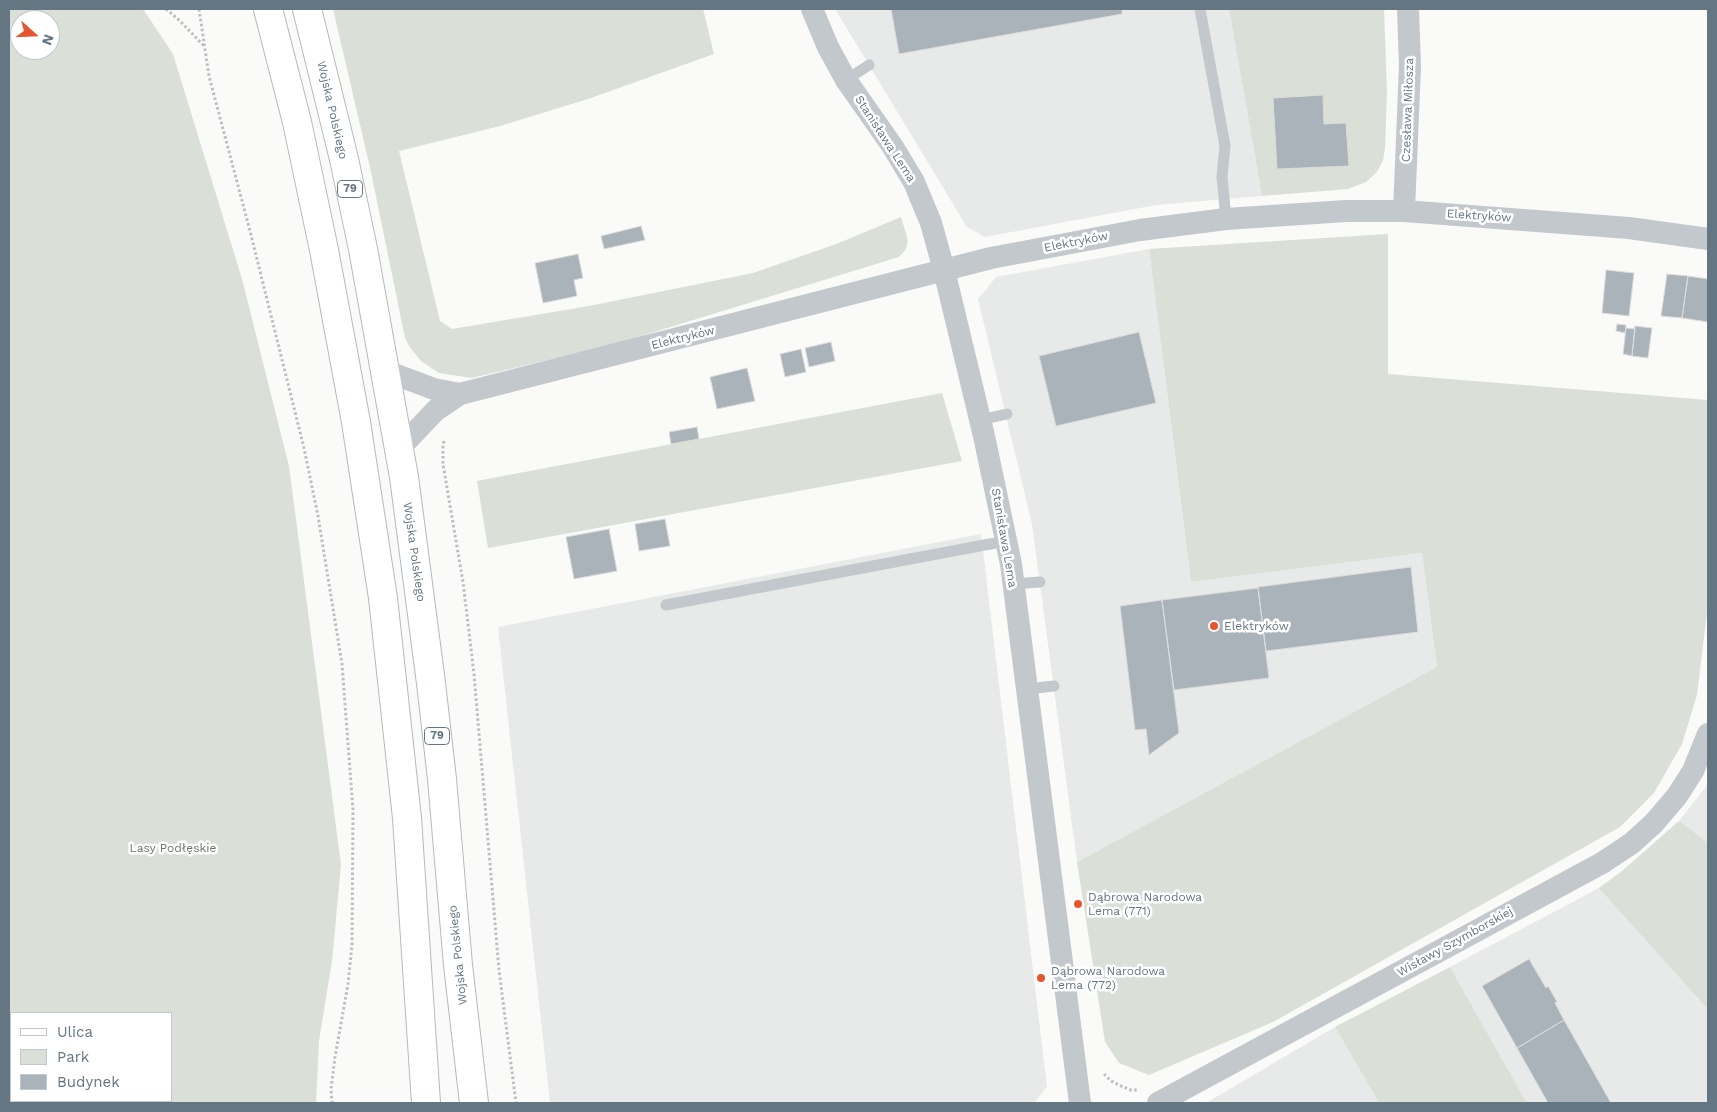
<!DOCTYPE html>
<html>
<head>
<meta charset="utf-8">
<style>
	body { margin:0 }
	#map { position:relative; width:1717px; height:1112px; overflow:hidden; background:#fafaf8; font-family:"Work Sans",sans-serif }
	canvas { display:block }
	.frame { position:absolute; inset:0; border:10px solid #657683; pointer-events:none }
	.legend { position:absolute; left:10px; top:1012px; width:162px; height:90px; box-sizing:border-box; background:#fff; border:1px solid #c1c8cd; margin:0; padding:6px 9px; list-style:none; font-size:15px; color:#657683 }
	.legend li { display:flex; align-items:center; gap:10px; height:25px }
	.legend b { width:25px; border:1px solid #c1c8cd }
	.north { position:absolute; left:10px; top:10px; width:50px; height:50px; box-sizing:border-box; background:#fff; border:1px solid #c1c8cd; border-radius:50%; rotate:110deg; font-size:14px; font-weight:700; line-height:20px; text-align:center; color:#657683 }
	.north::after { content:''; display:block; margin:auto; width:18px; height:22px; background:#e4572e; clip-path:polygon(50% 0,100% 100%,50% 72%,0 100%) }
</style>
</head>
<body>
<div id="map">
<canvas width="1717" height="1112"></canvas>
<div class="frame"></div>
<ul class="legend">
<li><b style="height:6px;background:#fff"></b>Ulica</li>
<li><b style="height:14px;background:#dadfd7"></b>Park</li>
<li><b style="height:14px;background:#aab3b9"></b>Budynek</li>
</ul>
<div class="north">N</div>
</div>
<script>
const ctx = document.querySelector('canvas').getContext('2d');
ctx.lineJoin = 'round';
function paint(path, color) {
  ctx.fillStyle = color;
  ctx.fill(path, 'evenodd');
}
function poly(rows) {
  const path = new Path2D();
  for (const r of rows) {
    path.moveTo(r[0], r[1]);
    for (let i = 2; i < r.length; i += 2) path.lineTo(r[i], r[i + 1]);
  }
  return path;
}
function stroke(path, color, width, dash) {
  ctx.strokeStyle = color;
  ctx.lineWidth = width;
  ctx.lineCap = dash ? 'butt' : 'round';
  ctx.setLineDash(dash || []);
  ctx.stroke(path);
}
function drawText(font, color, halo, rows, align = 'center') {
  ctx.font = font + ' "Work Sans",sans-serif';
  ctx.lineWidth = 5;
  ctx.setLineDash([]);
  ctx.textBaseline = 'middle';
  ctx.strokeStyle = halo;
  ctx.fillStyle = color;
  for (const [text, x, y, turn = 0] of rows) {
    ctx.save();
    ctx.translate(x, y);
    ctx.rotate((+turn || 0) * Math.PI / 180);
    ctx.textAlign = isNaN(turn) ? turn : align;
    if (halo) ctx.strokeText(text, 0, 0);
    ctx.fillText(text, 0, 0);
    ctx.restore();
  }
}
paint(poly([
	[835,9,1229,9,1262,196,1156,205,985,237,967,227],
	[1149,249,1191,582,1422,553,1437,667,1077,862,1032,524,978,299,996,277],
	[981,534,1047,1087,1034,1103,550,1103,498,627],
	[1708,781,1708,1103,1527,1103,1450,967,1599,888,1621,872,1679,821,1705,788],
	[1335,1027,1379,1103,1206,1103]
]), '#e8e9e9');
paint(poly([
	[9,9,143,9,173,54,242,279,289,466,341,865,332,961,319,1041,316,1103,9,1103],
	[20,20,50,20,50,50,20,50],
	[11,1013,171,1013,171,1101,11,1101],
	[333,9,703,9,714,54,588,99,500,126,399,151,440,321,452,329,589,306,753,273,839,243,901,217,908,240,906,249,899,257,615,344,472,378,439,373,421,361,409,346,405,338,371,172],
	[1229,9,1384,9,1387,92,1385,149,1383,160,1377,172,1366,182,1348,189,1262,196],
	[1388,234,1388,374,1708,400,1708,604,1697,695,1682,744,1654,793,1620,827,1273,1022,1149,1075,1119,1063,1105,1042,1077,862,1437,667,1422,553,1191,582,1149,249],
	[942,393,962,461,488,548,477,481],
	[1679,821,1708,843,1708,1009,1599,888,1621,872],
	[1450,967,1527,1103,1379,1103,1335,1027]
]), '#dadfd7');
const building = poly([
	[891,9,1122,9,1122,14,899,54,891,9],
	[1323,95,1324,124,1346,123,1349,166,1277,169,1273,98,1323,95],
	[641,226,645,240,604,249,601,236,641,226],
	[578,254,583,278,574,280,577,296,543,303,535,263,578,254],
	[1606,270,1634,273,1629,316,1602,313,1606,270],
	[1667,274,1688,276,1682,318,1661,316,1667,274],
	[1688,276,1708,279,1708,322,1682,318,1688,276],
	[1617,324,1626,325,1625,333,1616,331,1617,324],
	[1635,326,1652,328,1648,358,1632,356,1635,326],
	[1626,328,1635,329,1632,356,1623,354,1626,328],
	[1139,332,1156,403,1056,426,1039,356,1139,332],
	[831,342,835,361,809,367,805,348,831,342],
	[801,349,806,372,785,377,780,354,801,349],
	[747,368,755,401,717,409,710,377,747,368],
	[697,427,699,439,671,444,669,432,697,427],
	[665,519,670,546,639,551,635,524,665,519],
	[609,529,617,571,574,579,566,537,609,529],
	[1411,567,1418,632,1266,651,1258,587,1411,567],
	[1258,588,1269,678,1174,690,1162,600,1258,588],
	[1162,600,1179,733,1149,755,1146,729,1135,730,1120,606,1162,600],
	[1529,959,1546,988,1548,986,1557,1002,1555,1003,1564,1020,1517,1048,1482,986,1529,959],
	[1564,1020,1611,1103,1548,1103,1517,1048,1564,1020]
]);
paint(building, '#aab3b9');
stroke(building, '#dcdcda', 1);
const primary = poly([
	[268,9,297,122,324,250,356,422,383,598,407,818,426,1103],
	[307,9,344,159,363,249,404,477,431,683,442,779,458,965,474,1103]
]);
stroke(primary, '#b5babe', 30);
stroke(poly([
	[166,9,179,20,205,47],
	[199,9,209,76,250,231,304,448,318,516,342,664,353,810,352,945,348,984,335,1057,331,1089,332,1103],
	[444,441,443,446,443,464,463,582,474,674,499,970,516,1103],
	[1104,1074,1111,1081,1121,1086,1131,1090,1137,1090]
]), '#bbbfc2', 3, [2.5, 2.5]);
stroke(poly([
	[1200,9,1225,146,1222,177,1226,219],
	[846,80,869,65],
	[980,420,1007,414],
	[1013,584,1040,582],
	[666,605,1006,541],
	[1027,689,1054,686]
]), '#c3c8cc', 11);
stroke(poly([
	[812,9,828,47,846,80,893,147,914,182,931,223,944,270,984,436,1011,564,1080,1103],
	[1404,211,1410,66,1408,9],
	[386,371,434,389,460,394],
	[399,449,436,410,460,394,991,258,1140,230,1226,219,1346,211,1404,211,1629,228,1708,239],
	[1158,1103,1602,863,1632,843,1654,823,1677,796,1693,771,1708,734]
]), '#c3c8cc', 22);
stroke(primary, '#fff', 28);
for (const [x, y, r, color] of [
	[1214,626,5,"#e4572e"],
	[1078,904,5,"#e4572e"],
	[1041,978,5,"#e4572e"]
]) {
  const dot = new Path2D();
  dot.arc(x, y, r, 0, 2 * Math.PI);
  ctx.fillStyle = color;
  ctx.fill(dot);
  stroke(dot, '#fff', 2);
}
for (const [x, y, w] of [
	[350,189,25],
	[437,736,25]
]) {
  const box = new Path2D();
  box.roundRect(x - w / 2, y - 8.5, w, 17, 4);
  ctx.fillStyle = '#fff';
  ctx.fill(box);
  stroke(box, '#657683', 1);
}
drawText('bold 11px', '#657683', null, [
	["79",350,189],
	["79",437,736]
]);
drawText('12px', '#657683', '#fff', [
	["Wojska Polskiego",332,110,77],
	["Czesława Miłosza",1408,110,-88],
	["Stanisława Lema",885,139,57],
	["Elektryków",1479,216,4],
	["Elektryków",1076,242,-11],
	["Elektryków",683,338,-14],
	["Stanisława Lema",1004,538,80],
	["Wojska Polskiego",414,552,82],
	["Wisławy Szymborskiej",1455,942,-29],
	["Wojska Polskiego",458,955,-96]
]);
drawText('12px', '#657683', '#fff', [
	["Elektryków",1224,626],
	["Dąbrowa Narodowa",1088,897],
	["Lema (771)",1088,911],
	["Dąbrowa Narodowa",1051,971],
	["Lema (772)",1051,985]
], 'left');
drawText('12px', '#687a64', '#fff', [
	["Lasy Podłęskie",173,848]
]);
</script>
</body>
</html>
